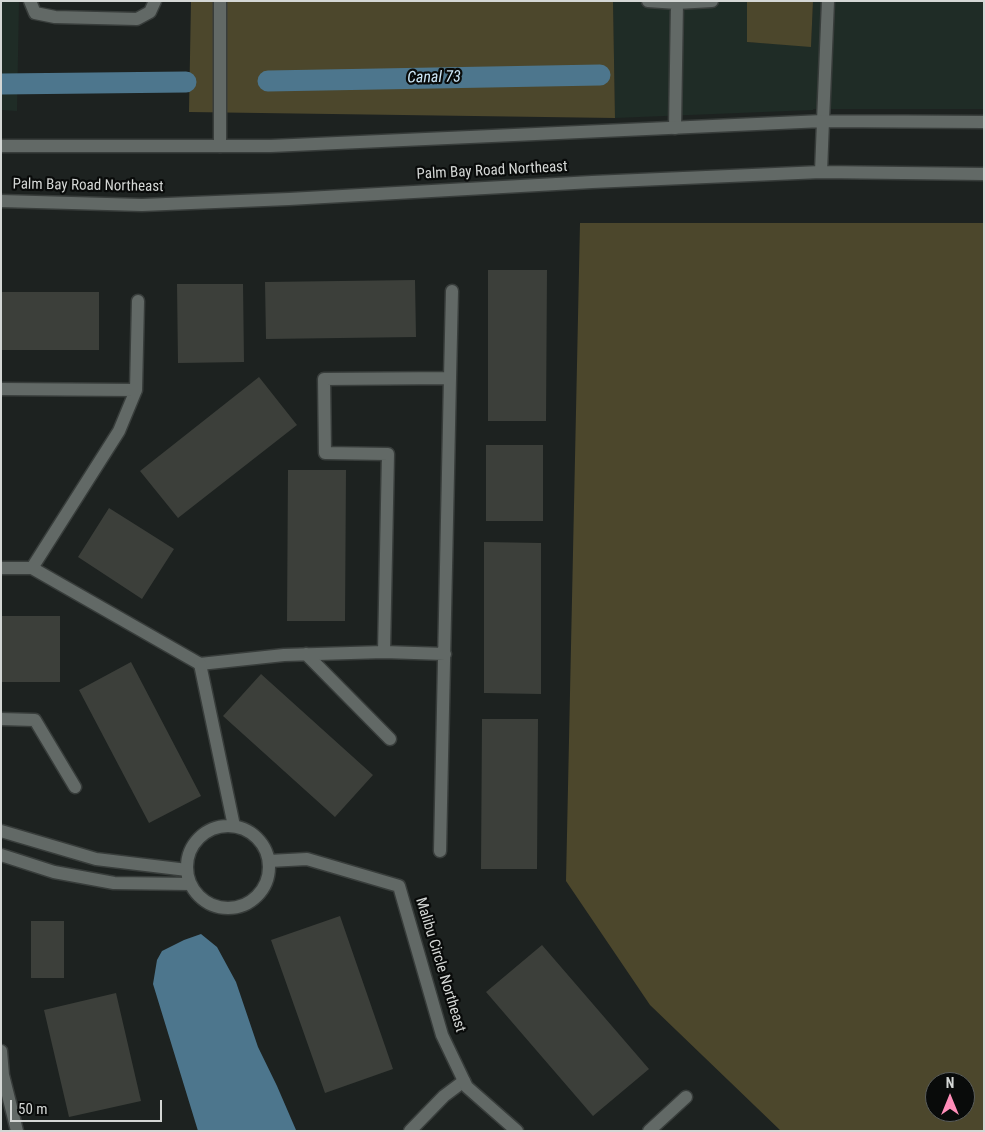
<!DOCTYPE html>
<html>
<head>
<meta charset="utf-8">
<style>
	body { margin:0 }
	#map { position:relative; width:985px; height:1132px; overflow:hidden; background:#1d2220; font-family:"Roboto Condensed",sans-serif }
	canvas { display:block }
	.frame { position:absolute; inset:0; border:2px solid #d4d7d5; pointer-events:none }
	.north { position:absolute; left:925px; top:1072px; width:50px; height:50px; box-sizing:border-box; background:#090b0a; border:1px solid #5a5d5b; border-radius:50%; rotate:0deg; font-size:14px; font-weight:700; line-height:20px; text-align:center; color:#d4d7d5 }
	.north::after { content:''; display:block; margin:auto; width:18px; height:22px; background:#ff8eb9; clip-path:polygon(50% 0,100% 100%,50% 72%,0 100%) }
	.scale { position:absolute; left:10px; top:1100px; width:152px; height:22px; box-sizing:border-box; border:2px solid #d4d7d5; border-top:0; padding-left:6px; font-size:15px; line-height:18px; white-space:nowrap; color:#d4d7d5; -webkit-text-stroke:4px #090b0a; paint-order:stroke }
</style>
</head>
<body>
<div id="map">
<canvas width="985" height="1132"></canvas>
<div class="frame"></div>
<div class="north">N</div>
<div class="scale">50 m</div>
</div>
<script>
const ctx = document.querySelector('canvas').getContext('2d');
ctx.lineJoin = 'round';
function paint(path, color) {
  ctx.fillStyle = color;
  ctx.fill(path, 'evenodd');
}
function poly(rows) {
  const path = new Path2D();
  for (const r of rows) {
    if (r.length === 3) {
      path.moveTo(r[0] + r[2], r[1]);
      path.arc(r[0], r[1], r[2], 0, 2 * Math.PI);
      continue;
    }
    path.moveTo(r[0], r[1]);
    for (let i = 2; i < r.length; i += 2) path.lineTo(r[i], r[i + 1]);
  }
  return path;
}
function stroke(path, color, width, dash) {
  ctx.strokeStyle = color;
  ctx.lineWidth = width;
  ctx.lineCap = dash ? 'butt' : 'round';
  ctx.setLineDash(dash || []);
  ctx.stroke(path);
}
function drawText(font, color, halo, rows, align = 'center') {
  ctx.font = font + ' "Roboto Condensed",sans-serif';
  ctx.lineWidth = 4.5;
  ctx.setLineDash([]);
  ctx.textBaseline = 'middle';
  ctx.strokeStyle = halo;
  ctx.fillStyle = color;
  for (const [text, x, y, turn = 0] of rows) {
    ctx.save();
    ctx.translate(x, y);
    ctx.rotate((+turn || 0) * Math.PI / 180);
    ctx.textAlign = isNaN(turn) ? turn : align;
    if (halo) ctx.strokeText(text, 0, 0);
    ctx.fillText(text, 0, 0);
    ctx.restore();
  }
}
paint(poly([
	[1,1,19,1,17,111,1,110],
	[613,1,747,1,747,42,811,46,813,1,984,1,984,109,813,109,813,110,615,118]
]), '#1f2c26');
paint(poly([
	[191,1,613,1,615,118,189,112],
	[747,1,813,1,811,47,747,42],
	[580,223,984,223,984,1131,781,1131,650,1005,566,881],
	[935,1082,965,1082,965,1112,935,1112]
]), '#4c472c');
paint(poly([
	[201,934,217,947,236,982,258,1047,277,1086,296,1130,298,1131,198,1131,153,984,157,960,162,951,184,940]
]), '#4d768d');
stroke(poly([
	[268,81,600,75],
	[1,84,186,82]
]), '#4d768d', 21);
paint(poly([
	[488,270,547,270,546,421,488,421],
	[415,280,416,337,266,339,265,282],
	[177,284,243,284,244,362,178,363],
	[1,292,99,292,99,350,1,350],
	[259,377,297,425,178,518,140,471],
	[486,445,543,445,543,521,486,521],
	[288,470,346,470,345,621,287,621],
	[109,508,174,549,142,599,78,557],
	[484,542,541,543,541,694,484,693],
	[1,616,60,616,60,682,1,682],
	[131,662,201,796,149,823,79,690],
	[261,674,373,775,335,817,223,716],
	[482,719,538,719,537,869,481,869],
	[340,916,393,1069,325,1093,271,940],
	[31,921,64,921,64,978,31,978],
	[542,945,649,1069,593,1116,486,992],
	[116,993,141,1101,69,1117,44,1010]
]), '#3c3f3a');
const service = poly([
	[30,1,35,13,55,17,137,19,150,12,155,1],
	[648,1,677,3],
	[823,121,828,1],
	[675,128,677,3,712,1],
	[220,146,220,1],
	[450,378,452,291],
	[1,389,136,390,119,431,32,568],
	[136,390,138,301],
	[1,568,32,568,200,664,284,655,384,652,388,454,325,453,324,379,450,378,440,851],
	[384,652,445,654],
	[306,654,390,739],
	[1,719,35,720,75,787],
	[410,1131,444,1096,464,1081],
	[649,1131,686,1097]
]);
const minor = poly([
	[200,664,234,826],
	[228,867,41],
	[1,831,96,859,187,870],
	[1,855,54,872,114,883,190,884],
	[269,861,307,859,399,886,442,1035,464,1081,467,1087,517,1131],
	[1,1051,3,1075,17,1131]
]);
const secondary = poly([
	[1,146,271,146,823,121,984,122],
	[821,172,823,121],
	[1,201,142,205,289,199,592,182,821,172,984,174]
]);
stroke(service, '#383d3b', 15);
stroke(minor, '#383d3b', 15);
stroke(secondary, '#383d3b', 15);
stroke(service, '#626966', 12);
stroke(minor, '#626966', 12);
stroke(secondary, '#626966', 12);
drawText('15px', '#d4d7d5', '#090b0a', [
	["Palm Bay Road Northeast",492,171,-3],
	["Palm Bay Road Northeast",88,186,1],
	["Malibu Circle Northeast",440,965,73]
]);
drawText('italic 16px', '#cbe6f6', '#090b0a', [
	["Canal 73",434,78,-1]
]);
</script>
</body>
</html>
